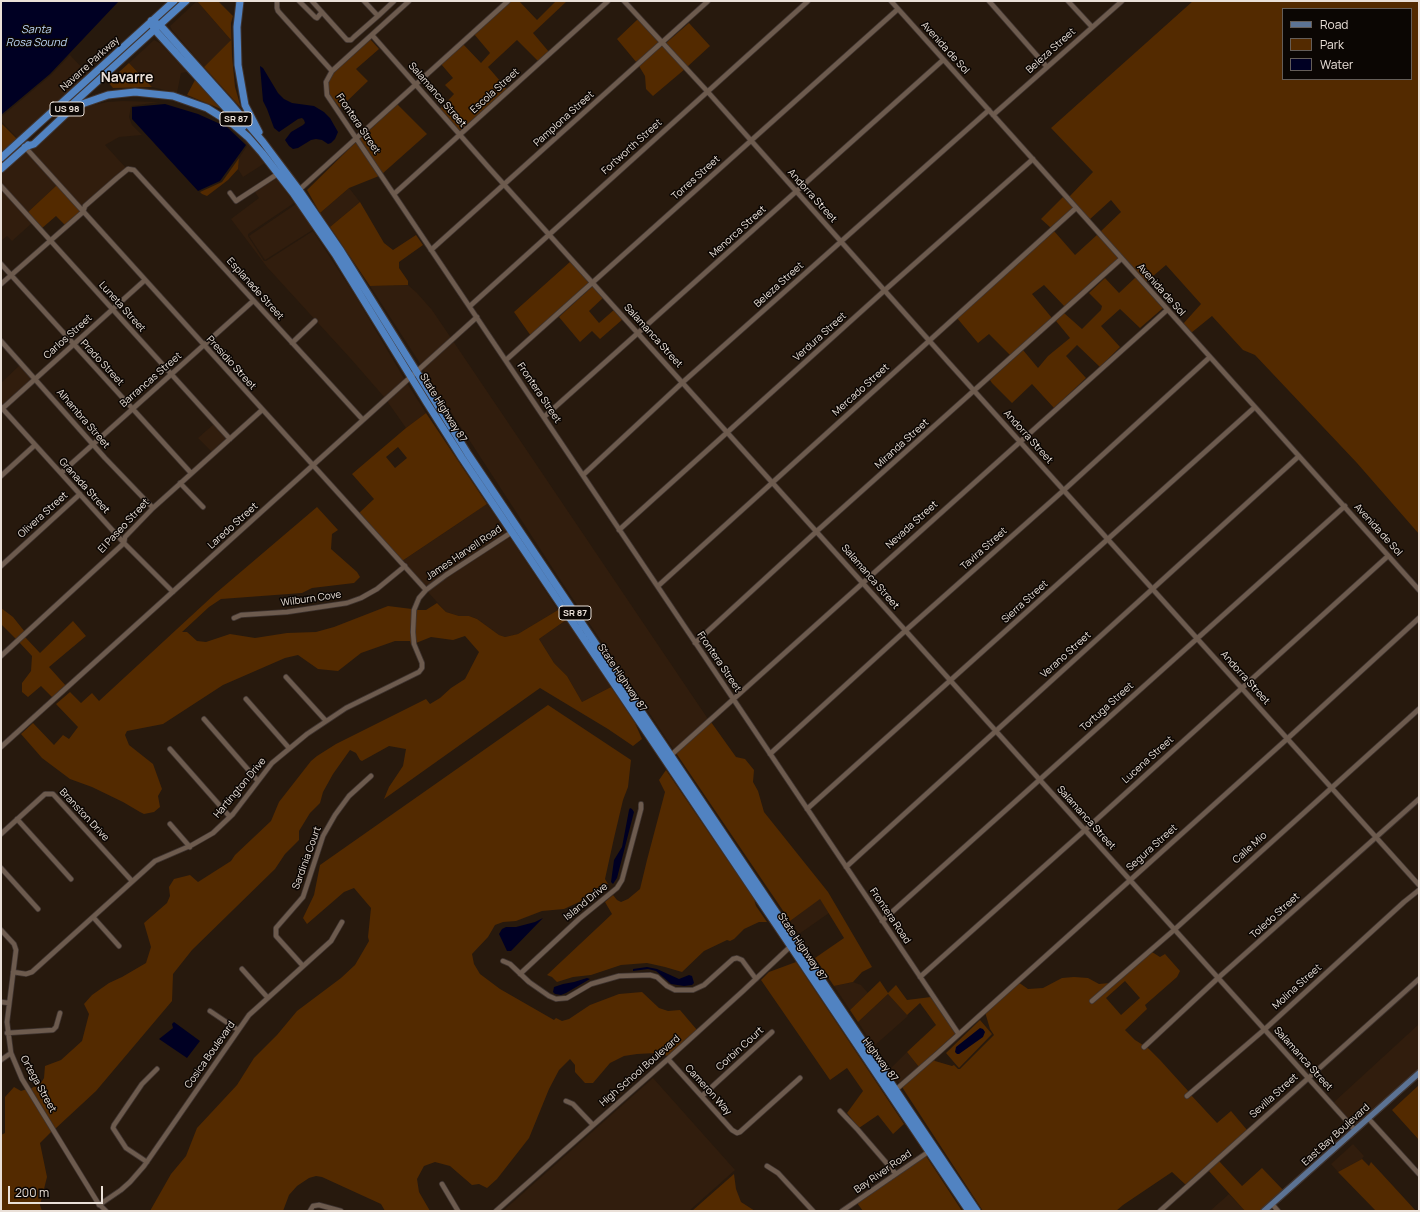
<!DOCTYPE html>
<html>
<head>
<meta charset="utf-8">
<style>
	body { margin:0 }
	#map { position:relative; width:1420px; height:1212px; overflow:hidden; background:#27190d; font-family:Manrope,sans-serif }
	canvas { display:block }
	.frame { position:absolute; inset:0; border:2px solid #eae0d8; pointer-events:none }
	.legend { position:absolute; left:1282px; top:8px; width:130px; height:72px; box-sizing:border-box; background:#0b0603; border:1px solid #645d58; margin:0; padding:5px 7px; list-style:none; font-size:12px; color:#eae0d8 }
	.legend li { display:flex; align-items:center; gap:8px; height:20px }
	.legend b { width:20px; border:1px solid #645d58 }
	.scale { position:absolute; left:8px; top:1186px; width:95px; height:18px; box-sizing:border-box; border:2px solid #eae0d8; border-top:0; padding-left:5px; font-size:12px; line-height:14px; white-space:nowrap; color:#eae0d8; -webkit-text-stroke:3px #0b0603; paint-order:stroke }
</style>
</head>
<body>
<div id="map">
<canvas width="1420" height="1212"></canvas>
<div class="frame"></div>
<ul class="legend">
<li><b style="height:5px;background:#5c7394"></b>Road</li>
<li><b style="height:11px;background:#532a00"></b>Park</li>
<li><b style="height:11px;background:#000023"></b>Water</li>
</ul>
<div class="scale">200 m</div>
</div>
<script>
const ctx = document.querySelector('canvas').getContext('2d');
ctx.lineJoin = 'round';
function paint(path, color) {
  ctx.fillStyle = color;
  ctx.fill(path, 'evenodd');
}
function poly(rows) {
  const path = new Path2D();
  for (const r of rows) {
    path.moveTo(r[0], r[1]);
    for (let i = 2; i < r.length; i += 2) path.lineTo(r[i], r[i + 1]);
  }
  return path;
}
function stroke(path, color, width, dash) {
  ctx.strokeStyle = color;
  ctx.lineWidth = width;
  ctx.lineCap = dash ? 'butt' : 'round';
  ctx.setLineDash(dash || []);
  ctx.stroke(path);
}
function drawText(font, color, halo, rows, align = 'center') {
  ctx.font = font + ' Manrope,sans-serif';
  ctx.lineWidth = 3;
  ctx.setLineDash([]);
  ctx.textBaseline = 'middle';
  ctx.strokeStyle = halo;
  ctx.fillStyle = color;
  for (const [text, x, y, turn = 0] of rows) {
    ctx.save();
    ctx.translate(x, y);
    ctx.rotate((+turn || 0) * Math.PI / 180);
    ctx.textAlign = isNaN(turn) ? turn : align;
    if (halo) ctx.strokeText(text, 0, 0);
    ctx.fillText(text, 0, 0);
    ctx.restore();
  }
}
paint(poly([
	[197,1,231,40,204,67,172,30,170,26],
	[154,40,160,43,187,72,181,73,177,93,152,87,129,63],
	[70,55,88,74,17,138,1,121,1,117,51,75],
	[123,101,159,102,132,106,131,107,129,117,132,125,142,135,119,137,105,145,126,168,82,208,29,149,70,115,89,106,107,102],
	[243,137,265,163,243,177,238,169,239,158,247,146,243,140],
	[26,151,57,185,27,213,1,184,1,174],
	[276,177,294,203,248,234,248,236,264,261,266,261,313,231,356,297,405,380,385,398,351,359,267,267,231,219,259,198,254,191],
	[349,188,360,202,330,227,320,213],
	[1,189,32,223,12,241,7,236,1,241],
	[296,204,314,229,265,260,249,236],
	[408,285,417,293,432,310,451,338,421,365,370,286],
	[453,341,708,719,674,750,559,578,423,369],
	[20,365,33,379,3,406,1,404,1,383],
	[407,383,426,413,406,428,387,401],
	[214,424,227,438,212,452,198,438],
	[487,504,507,533,426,587,402,561],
	[509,536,558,610,518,634,505,637,499,635,477,619,469,616,459,616,446,612,427,591],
	[566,620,611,687,582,702,567,676,554,663,539,639],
	[820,898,829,913,799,934,790,921],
	[853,982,861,985,868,993,850,1010,834,986],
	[888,994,908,1016,874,1046,858,1022],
	[1419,1024,1419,1070,1355,1128,1333,1103],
	[907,1052,919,1067,900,1084,890,1069],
	[653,1078,735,1170,689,1211,503,1211],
	[1353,1144,1364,1156,1362,1159,1338,1172,1331,1164],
	[1229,1194,1245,1211,1210,1211]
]), '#311d0d');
paint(poly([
	[197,1,218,1,233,16,231,23,232,56,235,87,241,108,204,67,231,40],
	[510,1,519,1,537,20,556,1,567,1,533,33,549,52,538,61,517,40,488,67,507,89,460,132,440,109,454,94,445,85,453,78,441,64,463,44,481,63,490,53,474,34],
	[1193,1,1419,1,1419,534,1357,463,1255,355,1243,350,1212,316,1191,333,1183,324,1201,304,1166,265,1145,283,1100,232,1121,212,1111,200,1089,220,1069,197,1093,172,1051,128],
	[1283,9,1411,9,1411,79,1283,79],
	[638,19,660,42,637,63,617,39],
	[689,23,710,46,687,67,666,43],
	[370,39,379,49,356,69,368,81,340,108,329,94,328,83,331,75],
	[663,45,685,69,653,96,646,89,645,76,639,66],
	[129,63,152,87,113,88,108,82],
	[195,80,220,108,221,109,187,95],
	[397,104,427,134,382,174,359,140],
	[1,123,17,139,1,153],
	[356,142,379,176,349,188,320,213,307,190],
	[239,158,238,169,228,180,207,196,202,194,200,192,222,182],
	[57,185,81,211,65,225,56,216,41,229,27,213],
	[1064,196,1074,207,1051,228,1041,219],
	[360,202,384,243,393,250,416,235,423,245,399,262,399,268,408,281,408,285,370,286,330,227],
	[1054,231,1075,255,1098,234,1119,258,1065,307,1044,285,1032,294,1052,318,1011,356,989,334,978,343,957,318],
	[571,261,591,283,531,336,514,312],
	[1136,277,1163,308,1140,328,1120,309,1101,326,1120,347,1100,367,1077,345,1066,356,1086,378,1054,408,1032,384,1012,403,992,383,990,380,1023,350,1038,368,1048,356,1070,338,1056,321,1064,313,1082,329,1101,310,1102,306,1089,293,1105,278,1119,293],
	[594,285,604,297,589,311,599,323,615,309,623,319,600,339,592,331,580,342,559,317],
	[426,413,487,504,402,561,359,513,374,499,352,474,406,428],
	[398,447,407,458,395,468,386,457],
	[317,507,338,530,332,534,331,549,357,572,360,577,354,583,312,588,302,593,221,599,209,607,182,632,187,632,197,641,206,642,230,634,255,638,287,633,316,632,334,627,388,606,412,609,411,632,413,644,411,645,410,641,395,641,361,653,338,671,318,669,298,655,285,658,223,685,163,724,127,731,125,735,129,745,153,764,162,789,158,796,160,807,154,812,144,814,140,812,123,802,92,787,70,779,42,758,21,734,33,723,54,745,63,735,69,739,78,727,56,704,70,692,81,703,92,693,99,701,216,593],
	[437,603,446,612,459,616,469,616,477,619,499,635,505,637,518,634,558,610,566,620,539,639,554,663,567,676,582,702,611,687,635,723,642,739,633,746,608,729,540,688,384,799,389,787,403,766,406,749,389,746,362,761,360,760,356,753,350,750,333,774,323,792,320,803,310,813,299,831,299,840,285,854,275,869,192,950,173,974,172,1001,96,1091,55,1129,30,1089,41,1083,44,1078,45,1066,61,1060,82,1041,89,1014,84,1004,92,995,109,983,122,977,146,963,151,947,144,923,167,903,170,896,169,887,174,879,190,875,198,882,231,861,235,855,271,821,279,802,311,761,317,756,336,744,426,699,430,704,440,698,451,688,465,679,479,652,465,636,453,640,431,637,416,643,416,610,426,610],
	[1,608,13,617,25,632,16,639,1,624],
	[73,621,86,636,49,667,66,686,53,698,41,686,28,697,22,692,22,683,31,671,32,656,19,642,25,637,40,653],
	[548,705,631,760,628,787,623,800,614,838,605,879,608,884,592,896,564,909,542,911,516,921,503,922,495,925,488,937,472,954,474,964,480,974,500,989,554,1020,556,1018,562,1021,569,1019,590,1005,619,994,642,992,659,1008,668,1011,680,1010,697,1030,668,1056,656,1053,637,1054,624,1056,610,1063,593,1083,585,1083,575,1072,575,1065,570,1059,559,1070,549,1089,529,1138,497,1179,487,1188,479,1184,472,1185,450,1166,435,1162,424,1166,417,1179,419,1192,430,1211,385,1211,381,1204,322,1177,316,1176,309,1178,297,1186,289,1195,283,1211,150,1211,171,1174,186,1156,197,1128,237,1085,254,1058,277,1035,297,1011,341,978,355,965,369,941,368,937,371,908,354,888,344,892,307,924,303,918,314,895,320,865],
	[711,722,736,757,745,759,754,770,753,782,758,791,764,812,828,892,872,967,862,972,853,982,834,986,815,958,844,938,820,899,790,921,676,753],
	[666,770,754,899,756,906,767,922,759,922,744,929,734,939,730,941,727,940,704,951,682,972,665,967,647,963,621,965,591,975,573,977,557,982,552,977,547,975,612,914,605,902,613,895,617,900,621,902,628,899,640,889,647,860,665,792,659,780],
	[1152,952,1160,957,1165,954,1180,971,1177,977,1145,1005,1147,1009,1125,1030,1135,1040,1143,1045,1141,1047,1144,1049,1146,1047,1149,1049,1160,1060,1189,1092,1185,1096,1187,1099,1191,1095,1217,1123,1231,1111,1247,1130,1186,1185,1172,1172,1123,1205,1116,1211,983,1211,902,1087,933,1059,935,1061,952,1066,954,1065,958,1069,960,1069,994,1035,990,1029,985,1012,1018,982,1028,989,1043,988,1062,978,1074,977,1088,978,1099,984,1110,983,1090,1001,1093,1003],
	[1125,981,1140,998,1121,1015,1106,998],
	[796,962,904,1124,893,1134,878,1115,859,1128,847,1113,863,1091,847,1068,830,1080,761,980,769,972],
	[880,981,888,993,896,985,907,1000,931,997,956,1033,919,1067,907,1052,936,1025,920,1003,907,1015,888,994,858,1022,850,1010],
	[980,1020,992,1034,959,1068,946,1053],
	[1419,1085,1419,1140,1392,1110],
	[14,1087,21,1091,27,1089,52,1131,40,1143,47,1177,40,1205,42,1211,1,1211,1,1135,5,1133,5,1097],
	[926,1156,962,1211,863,1211,857,1203],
	[1362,1159,1369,1166,1371,1162,1416,1211,1375,1210,1338,1172],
	[1219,1161,1242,1186,1262,1168,1284,1191,1261,1211,1245,1211,1208,1170],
	[734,1174,736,1189,741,1202,755,1211,692,1211]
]), '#532a00');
paint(poly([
	[1,1,119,1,50,74,1,115],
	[260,66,263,68,278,93,284,99,292,103,314,106,324,112,330,118,338,132,335,139,331,143,328,144,322,140,316,139,311,140,298,148,293,149,289,146,285,140,291,132,303,125,305,123,304,120,302,118,298,119,279,132,274,128,267,109,263,101],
	[165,104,198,114,227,127,246,145,220,181,198,191,132,119,132,107],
	[630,808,632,809,634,812,617,878,613,884,611,882,614,860,622,847,629,810],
	[543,918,511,951,507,951,499,934,502,929,506,927,516,927,535,922],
	[647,967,657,969,679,979,689,975,692,976,694,983,692,985,684,986,671,984,656,971,648,969,633,971,633,969],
	[587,978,590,979,566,993,561,995,555,994,553,992,554,987,563,984,574,982],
	[174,1022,200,1041,187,1058,159,1039,173,1028,172,1024],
	[980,1028,983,1029,985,1032,983,1037,959,1054,957,1054,955,1052,956,1047]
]), '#000023');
const minor = poly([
	[277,1,277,8,278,11,332,71],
	[299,1,315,17,317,18,322,12],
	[312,1,347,40,351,40,354,37,378,16],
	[364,1,378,16,394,1],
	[409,1,332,71,326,82,327,95,958,1033],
	[624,1,707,91,950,364,1419,885],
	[891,1,1419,590],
	[989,1,1047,67],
	[1068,1,1092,27],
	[372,35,490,169,1355,1130],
	[993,115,1122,1],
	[25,147,426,590],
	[1,186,230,439],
	[299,190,508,1],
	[230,193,236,201,279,173],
	[394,194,608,1],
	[431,250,708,1],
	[1,264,191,473],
	[1,284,83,212,85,206,117,178,128,169,134,170,363,420],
	[470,306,808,1],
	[1,341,105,458,153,508],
	[292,343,315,321],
	[506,360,898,9],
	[1,407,124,543,173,592],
	[3,408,145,280],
	[544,417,943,60],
	[61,473,253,301],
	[583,475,683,382,989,110],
	[1,476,35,445],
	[180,483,203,507],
	[619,530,885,290,1033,159],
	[1,566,80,494],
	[658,586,1076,208],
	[234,618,241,615,287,612,347,603,361,598,377,589,405,566],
	[695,643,817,531,1121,259],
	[1,656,124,543,125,537,153,508,262,410],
	[286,677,326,721],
	[246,699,289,748],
	[204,719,258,781],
	[1,747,477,317],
	[170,749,230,817],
	[770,754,905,631,1064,490,1210,357],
	[670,756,1167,310],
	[807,809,1255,407],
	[17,819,71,879],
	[170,824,190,847],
	[1,834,45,794,53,794,132,881],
	[846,867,1299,456],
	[1,868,38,909],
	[93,917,119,946],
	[882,921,1345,506],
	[1,930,14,944,16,950,7,1022,11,1053,22,1079,98,1203,106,1211],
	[503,961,510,964,529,982,549,996,556,999,567,998,591,984,619,976,650,975,657,977,667,986,675,990,693,990,704,985,733,959,737,958,742,960,756,979],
	[303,966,276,936,276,928,303,897,323,836,335,815,349,796,371,776],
	[242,969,268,998],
	[13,972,26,974,32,972,155,861,192,845,213,833,233,814,272,763,307,734,346,708,419,672,422,668,422,663,414,644,413,632,414,610,419,598,426,590,446,575,512,532],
	[520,974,579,919,617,888,622,880,641,809,641,804],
	[920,977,1085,830,1388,556],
	[1092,1001,1174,930,1419,709],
	[1,1002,9,1003],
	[210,1011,238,1030],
	[7,1033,53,1030,56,1027,60,1013],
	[1144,1047,1218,978,1419,799],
	[668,1059,732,1130,737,1133,740,1132,800,1078],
	[1,1060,11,1053],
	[894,1090,899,1087,938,1053,1287,739,1419,618],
	[702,1096,772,1032],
	[1187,1096,1265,1029,1404,902,1419,890],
	[566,1101,573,1104,593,1125],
	[840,1111,858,1130,896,1174],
	[1368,1118,1419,1174],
	[147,1162,126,1148,113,1128,114,1125,142,1084,157,1069],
	[767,1166,778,1173,813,1211],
	[442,1184,458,1211],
	[1272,1204,1278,1211],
	[99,1205,121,1190,130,1182,144,1166,249,1015,331,941,342,922],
	[310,1211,313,1206,319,1205,341,1211],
	[496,1211,668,1059,743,991,793,944],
	[842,1211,931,1150],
	[1160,1211,1419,979]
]);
const major = poly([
	[1264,1211,1419,1073]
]);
const highway = poly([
	[240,1,237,27,238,65,245,105,259,132],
	[151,21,160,25,230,103,263,142,299,190,341,251,468,454,977,1211],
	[153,26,154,29,243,127],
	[68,108,186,1],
	[25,147,34,144,67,113,82,104,108,95,135,92,173,96,207,108,234,125,248,137,262,153,293,193,335,254,427,403,462,458,969,1211],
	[1,158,174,1],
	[1,169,28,145]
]);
stroke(minor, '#3f3430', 6);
stroke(major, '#3f3430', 8);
stroke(highway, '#3f3430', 9);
stroke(minor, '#6d5b4e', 4.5);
stroke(major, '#5c7394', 5.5);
stroke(highway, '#5183c2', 7);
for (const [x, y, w] of [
	[67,109,34],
	[236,119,32],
	[575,613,32]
]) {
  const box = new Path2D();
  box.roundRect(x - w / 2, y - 7, w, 14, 3);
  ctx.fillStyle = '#0b0603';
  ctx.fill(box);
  stroke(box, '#eae0d8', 1);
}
drawText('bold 9px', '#eae0d8', null, [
	["US 98",67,109],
	["SR 87",236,119],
	["SR 87",575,613]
]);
drawText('10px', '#eae0d8', '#0b0603', [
	["Avenida de Sol",945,48,48],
	["Beleza Street",1051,51,-42],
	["Navarre Parkway",90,64,-42],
	["Escola Street",495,91,-42],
	["Salamanca Street",437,95,49],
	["Pamplona Street",564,119,-42],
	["Frontera Street",358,124,56],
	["Fortworth Street",632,147,-42],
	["Torres Street",696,178,-42],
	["Andorra Street",812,196,48],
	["Menorca Street",738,232,-42],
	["Beleza Street",779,285,-42],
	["Esplanade Street",255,289,48],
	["Avenida de Sol",1161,290,48],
	["Luneta Street",122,307,48],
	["Salamanca Street",653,336,48],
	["Carlos Street",68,337,-42],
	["Verdura Street",820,337,-42],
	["Prado Street",102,363,47],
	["Presidio Street",231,363,48],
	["Barrancas Street",151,380,-41],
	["Mercado Street",861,390,-42],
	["Frontera Street",539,393,56],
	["State Highway 87",443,408,58],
	["Alhambra Street",83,419,49],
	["Andorra Street",1028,437,48],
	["Miranda Street",902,444,-42],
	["Granada Street",84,486,48],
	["Olivera Street",43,515,-42],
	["Nevada Street",912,525,-42],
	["El Paseo Street",124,526,-47],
	["Laredo Street",233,526,-42],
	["Avenida de Sol",1378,530,48],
	["Tavira Street",984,549,-42],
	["James Harvell Road",464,553,-34],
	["Salamanca Street",870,577,49],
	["Wilburn Cove",311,599,-8],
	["Sierra Street",1025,602,-42],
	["Verano Street",1066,655,-42],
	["Frontera Street",719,662,56],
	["State Highway 87",622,678,56],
	["Andorra Street",1245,678,48],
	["Tortuga Street",1107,707,-42],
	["Lucena Street",1148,760,-42],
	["Hartington Drive",240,788,-50],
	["Branston Drive",84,815,47],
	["Salamanca Street",1086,818,48],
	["Segura Street",1152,848,-42],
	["Calle Mio",1250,848,-42],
	["Sardinia Court",307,858,-70],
	["Island Drive",586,902,-39],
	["Frontera Road",890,916,56],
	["Toledo Street",1275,916,-42],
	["State Highway 87",802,947,56],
	["Molina Street",1297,987,-42],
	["Corbin Court",740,1049,-42],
	["Cosica Boulevard",210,1055,-55],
	["Salamanca Street",1303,1059,48],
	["Highway 87",880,1060,53],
	["High School Boulevard",640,1071,-41],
	["Ortega Street",38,1084,61],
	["Cameron Way",708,1090,48],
	["Sevilla Street",1274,1096,-42],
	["East Bay Boulevard",1336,1135,-42],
	["Bay River Road",883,1172,-35]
]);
drawText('italic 11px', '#bbd5f7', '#0b0603', [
	["Santa",36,30],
	["Rosa Sound",36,43]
]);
drawText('bold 14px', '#eae0d8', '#0b0603', [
	["Navarre",127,78]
]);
</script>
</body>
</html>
